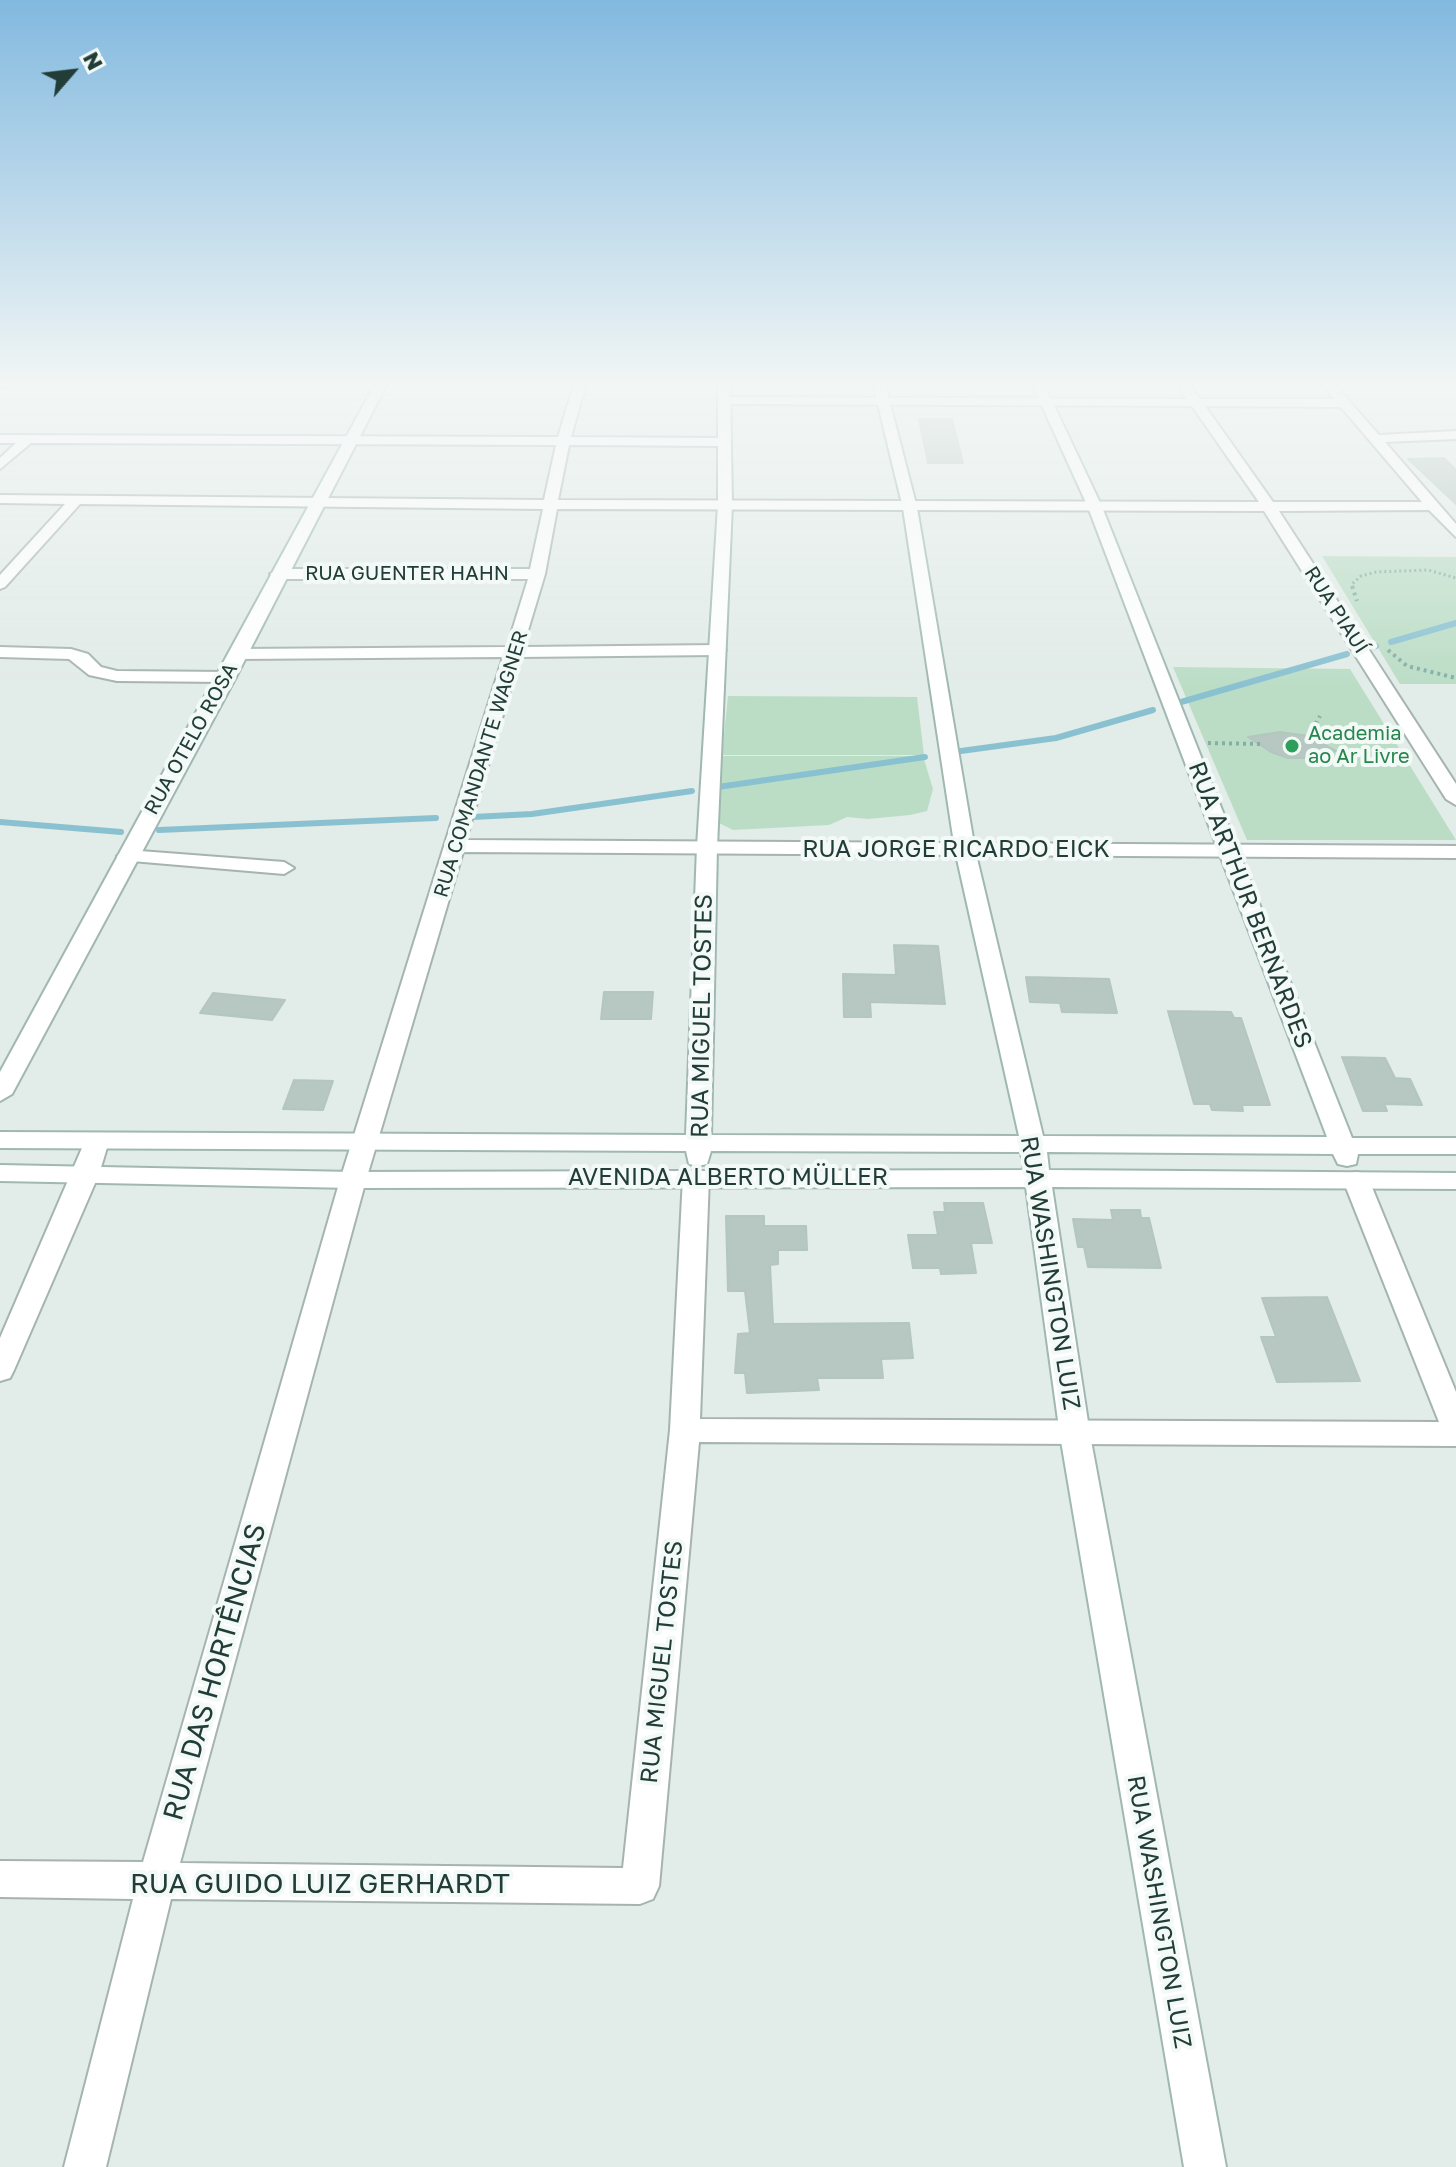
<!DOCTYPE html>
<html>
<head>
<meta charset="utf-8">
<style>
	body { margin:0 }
	#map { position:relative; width:1456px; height:2167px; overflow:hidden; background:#e2ece8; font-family:"Golos Text",sans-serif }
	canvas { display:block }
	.north { position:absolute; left:32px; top:32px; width:80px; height:80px; -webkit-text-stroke:6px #f2f9f6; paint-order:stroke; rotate:62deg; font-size:22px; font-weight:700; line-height:32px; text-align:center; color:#223d37 }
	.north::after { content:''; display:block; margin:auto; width:28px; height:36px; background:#223d37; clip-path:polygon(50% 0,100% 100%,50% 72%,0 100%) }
</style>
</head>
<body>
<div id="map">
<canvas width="1456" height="2167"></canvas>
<div class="north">N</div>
</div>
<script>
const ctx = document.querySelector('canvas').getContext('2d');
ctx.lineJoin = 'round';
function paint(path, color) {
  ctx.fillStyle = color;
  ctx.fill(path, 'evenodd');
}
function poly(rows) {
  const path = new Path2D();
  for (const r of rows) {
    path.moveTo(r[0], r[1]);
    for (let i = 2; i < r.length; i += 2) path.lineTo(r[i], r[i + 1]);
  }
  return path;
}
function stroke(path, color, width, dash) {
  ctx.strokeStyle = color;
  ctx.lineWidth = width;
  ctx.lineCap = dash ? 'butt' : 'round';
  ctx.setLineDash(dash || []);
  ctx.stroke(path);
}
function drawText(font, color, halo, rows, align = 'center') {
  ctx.font = font + ' "Golos Text",sans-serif';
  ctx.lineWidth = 8;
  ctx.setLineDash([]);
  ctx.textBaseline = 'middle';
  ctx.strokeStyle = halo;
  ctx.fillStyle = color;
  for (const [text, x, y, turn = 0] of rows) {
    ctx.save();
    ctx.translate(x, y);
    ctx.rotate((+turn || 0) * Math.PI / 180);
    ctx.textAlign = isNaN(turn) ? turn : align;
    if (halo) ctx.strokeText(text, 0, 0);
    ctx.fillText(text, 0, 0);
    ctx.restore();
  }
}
paint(poly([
	[1322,556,1456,557,1456,684,1400,684],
	[1173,667,1350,669,1456,840,1247,840],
	[728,696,917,697,924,755,722,755],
	[722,756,923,756,933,789,927,811,910,815,868,819,847,817,829,825,733,830,719,823]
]), '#bbddc6');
stroke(poly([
	[1391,642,1456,623],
	[1372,647,1376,646],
	[1181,702,1347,654],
	[961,751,1056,738,1153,710],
	[718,787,925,757],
	[473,817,532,814,692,791],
	[0,822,121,832],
	[159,830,436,818]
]), '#8ac1d1', 6);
const building = poly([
	[919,419,952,419,963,463,928,463,919,419],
	[1444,458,1456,470,1456,504,1408,459,1444,458],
	[1280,732,1309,736,1336,751,1307,758,1288,758,1271,752,1248,737,1280,732],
	[894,945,938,946,945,1004,870,1002,871,1017,844,1017,843,974,896,975,894,945],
	[1026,977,1109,979,1117,1013,1062,1012,1060,1003,1030,1002,1026,977],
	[604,992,653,992,651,1019,601,1019,604,992],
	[213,993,285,1000,272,1020,200,1013,213,993],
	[1168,1011,1231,1012,1234,1018,1241,1018,1270,1105,1242,1105,1243,1111,1212,1110,1210,1104,1194,1104,1168,1011],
	[1342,1057,1385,1058,1395,1078,1410,1079,1422,1105,1384,1104,1387,1111,1363,1111,1342,1057],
	[294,1080,333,1081,323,1110,283,1109,294,1080],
	[944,1203,983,1203,992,1243,971,1243,976,1273,941,1274,940,1268,913,1268,908,1235,938,1235,934,1212,945,1212,944,1203],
	[1111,1210,1140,1210,1141,1218,1149,1218,1161,1268,1088,1267,1084,1247,1078,1247,1073,1219,1113,1220,1111,1210],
	[726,1216,764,1216,764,1226,806,1226,807,1250,778,1250,778,1264,770,1265,773,1324,909,1323,913,1358,881,1359,883,1378,817,1378,819,1390,747,1393,745,1373,735,1373,738,1334,750,1333,745,1291,728,1291,726,1216],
	[1327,1297,1360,1381,1277,1382,1261,1337,1276,1337,1262,1298,1327,1297]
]);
paint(building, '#b7c7c1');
stroke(building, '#b4c6c0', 2);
const street = poly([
	[0,384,7,384,0,388,0,384],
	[574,384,586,384,571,437,723,438,730,442,723,446,569,445,558,500,1259,502,1192,406,720,404,718,401,724,397,1187,399,1177,384,1189,384,1200,399,1334,399,1322,384,1334,384,1379,435,1456,431,1456,439,1385,442,1456,524,1456,537,1429,510,1279,511,1456,784,1456,805,1446,799,1264,511,557,509,545,574,523,647,718,645,726,650,718,655,520,657,466,840,1456,846,1456,858,463,852,366,1180,180,1863,623,1868,670,1430,683,1177,687,1171,705,1171,709,1177,700,1419,1439,1422,1343,1180,1347,1174,1356,1172,1365,1174,1369,1180,1456,1392,1456,1446,699,1442,659,1886,653,1899,640,1904,171,1899,106,2167,64,2167,133,1899,0,1897,0,1861,143,1862,340,1180,503,657,238,659,230,654,238,649,507,647,528,579,278,579,270,574,278,569,530,569,543,509,80,504,5,587,0,589,0,575,65,504,0,503,0,495,544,500,556,445,31,443,0,469,0,458,16,443,0,443,0,435,558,437,574,384],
	[1205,406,1341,407,1422,502,1273,502,1205,406],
	[0,647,71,649,88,654,101,667,117,671,227,672,236,677,227,682,117,681,89,675,69,659,0,657,0,647],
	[127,850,284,862,294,868,284,874,120,860,117,856,127,850],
	[97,1133,109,1141,99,1174,14,1370,10,1378,0,1381,0,1338,85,1141,97,1133]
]);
const secondary = poly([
	[375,384,387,384,236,677,12,1094,0,1101,0,1072,375,384],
	[718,384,730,384,732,505,717,847,711,1135,1019,1136,955,850,903,508,873,384,885,384,917,508,975,850,1043,1136,1327,1137,1088,507,1032,384,1044,384,1102,507,1352,1138,1456,1138,1456,1154,1358,1154,1356,1164,1347,1166,1338,1164,1333,1154,1047,1152,1049,1170,1456,1173,1456,1189,1052,1187,1090,1435,1226,2167,1184,2167,1060,1435,1026,1187,353,1188,0,1181,0,1165,353,1172,1024,1170,1021,1152,711,1151,707,1164,698,1166,689,1164,686,1151,0,1148,0,1132,686,1135,697,847,718,505,718,384]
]);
stroke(street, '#a5b4af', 4);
stroke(secondary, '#a0b8b1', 4);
stroke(poly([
	[1353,588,1352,584,1361,576,1376,572,1428,570,1456,578]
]), '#83afa4', 3, [2, 3]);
stroke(poly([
	[1352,586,1357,601],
	[1388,650,1407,666,1456,678],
	[1309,736,1320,716],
	[1316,740,1393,737],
	[1208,743,1262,744]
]), '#83afa4', 4, [3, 4]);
paint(street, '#fff');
paint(secondary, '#fff');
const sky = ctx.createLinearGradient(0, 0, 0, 687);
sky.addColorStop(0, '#82b9df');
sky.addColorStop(0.56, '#f2f6f5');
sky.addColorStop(1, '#f2f6f500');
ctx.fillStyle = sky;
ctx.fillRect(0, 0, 1456, 687);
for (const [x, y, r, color] of [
	[1292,746,8,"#2e9e5b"]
]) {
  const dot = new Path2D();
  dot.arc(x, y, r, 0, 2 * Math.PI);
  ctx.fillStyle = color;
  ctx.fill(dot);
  stroke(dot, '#f2f9f6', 3);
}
drawText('20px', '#223d37', '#f2f9f6', [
	["RUA GUENTER HAHN",407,574],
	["RUA PIAUÍ",1336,610,57],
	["RUA OTELO ROSA",191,739,-61],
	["RUA COMANDANTE WAGNER",481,764,-73]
]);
drawText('20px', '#27864d', '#f2f9f6', [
	["Academia",1308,734],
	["ao Ar Livre",1308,757]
], 'left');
drawText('24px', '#223d37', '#f2f9f6', [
	["RUA JORGE RICARDO EICK",956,849],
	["RUA ARTHUR BERNARDES",1250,905,69],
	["RUA MIGUEL TOSTES",702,1016,-89],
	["AVENIDA ALBERTO MÜLLER",728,1177],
	["RUA WASHINGTON LUIZ",1050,1273,81],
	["RUA MIGUEL TOSTES",662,1662,-84],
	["RUA WASHINGTON LUIZ",1159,1912,80]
]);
drawText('28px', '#223d37', '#f2f9f6', [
	["RUA DAS HORTÊNCIAS",215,1672,-74],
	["RUA GUIDO LUIZ GERHARDT",320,1884]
]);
</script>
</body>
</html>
